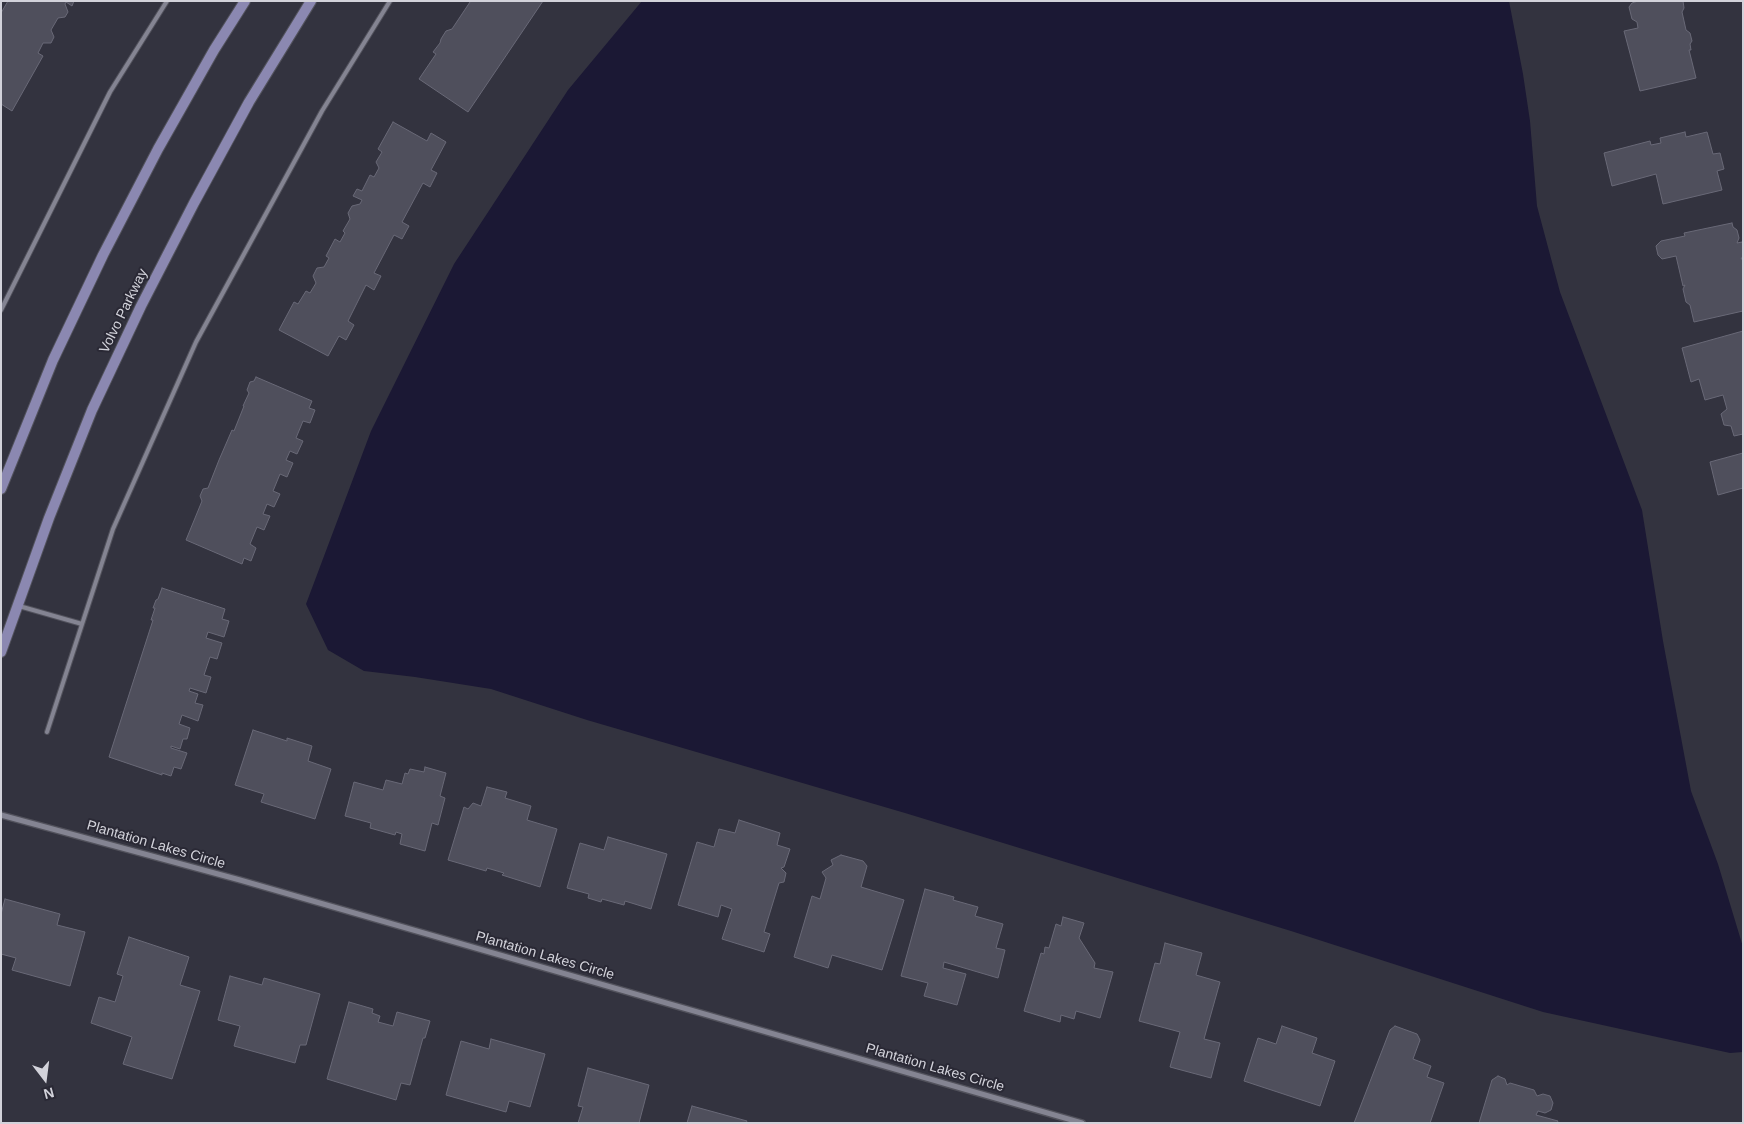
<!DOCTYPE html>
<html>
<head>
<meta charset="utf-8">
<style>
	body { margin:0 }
	#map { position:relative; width:1744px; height:1124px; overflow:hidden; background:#33333f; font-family:Helvetica,sans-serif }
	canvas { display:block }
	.frame { position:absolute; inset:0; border:2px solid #d2d2da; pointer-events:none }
	.north { position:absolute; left:20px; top:1054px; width:50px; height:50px; -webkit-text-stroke:4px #2a2935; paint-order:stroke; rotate:165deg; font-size:14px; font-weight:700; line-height:20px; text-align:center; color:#d2d2da }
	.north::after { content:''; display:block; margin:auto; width:18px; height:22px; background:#d2d2da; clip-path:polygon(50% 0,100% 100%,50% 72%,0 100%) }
</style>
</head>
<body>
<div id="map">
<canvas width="1744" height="1124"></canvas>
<div class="frame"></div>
<div class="north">N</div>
</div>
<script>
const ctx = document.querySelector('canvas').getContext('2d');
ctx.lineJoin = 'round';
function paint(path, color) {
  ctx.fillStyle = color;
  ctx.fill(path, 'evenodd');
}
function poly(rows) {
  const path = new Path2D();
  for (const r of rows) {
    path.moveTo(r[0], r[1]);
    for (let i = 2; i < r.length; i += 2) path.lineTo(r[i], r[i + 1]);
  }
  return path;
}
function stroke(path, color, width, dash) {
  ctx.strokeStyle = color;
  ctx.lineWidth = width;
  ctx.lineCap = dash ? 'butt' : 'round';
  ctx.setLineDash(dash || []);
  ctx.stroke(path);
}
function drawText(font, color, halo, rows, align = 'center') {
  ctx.font = font + ' Helvetica,sans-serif';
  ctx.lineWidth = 4;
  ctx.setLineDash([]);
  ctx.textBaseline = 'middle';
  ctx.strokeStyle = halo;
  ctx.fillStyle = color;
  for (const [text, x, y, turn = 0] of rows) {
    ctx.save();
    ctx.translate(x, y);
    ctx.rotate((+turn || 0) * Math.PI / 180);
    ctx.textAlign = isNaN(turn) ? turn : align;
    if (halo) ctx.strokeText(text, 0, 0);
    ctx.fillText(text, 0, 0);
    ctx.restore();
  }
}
paint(poly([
	[642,1,1509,1,1523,74,1530,121,1537,206,1560,292,1642,510,1663,641,1691,791,1718,864,1743,947,1743,1052,1730,1053,1543,1012,1291,931,905,813,587,720,491,689,415,677,364,671,328,650,306,604,371,431,454,264,568,90]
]), '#1b1834');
const building = poly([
	[8,1,74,1,72,6,66,2,65,4,68,12,65,17,58,18,51,30,54,37,51,43,43,43,38,53,43,56,12,111,1,104,1,13,8,1],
	[469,1,543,1,468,112,419,79,436,54,433,52,440,43,441,39,446,31,452,29,470,2,469,1],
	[1638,1,1683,1,1684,8,1682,12,1686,30,1690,33,1692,41,1690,44,1691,50,1689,50,1696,78,1640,91,1624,31,1638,28,1637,22,1632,19,1629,7,1632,3,1638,1],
	[393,122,427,141,431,133,446,142,431,170,437,173,430,187,423,183,402,222,409,226,402,239,394,235,374,273,381,276,374,290,366,285,348,321,354,325,346,340,339,336,328,356,279,330,294,302,298,304,306,291,310,293,316,283,313,276,317,268,324,267,329,258,326,256,335,239,340,242,345,233,343,231,350,219,348,213,352,206,360,204,362,200,353,196,357,189,362,191,370,175,374,177,379,168,376,162,382,152,378,149,393,122],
	[1685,132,1686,137,1707,132,1713,154,1720,153,1724,169,1717,171,1722,190,1663,204,1656,174,1612,186,1604,153,1650,141,1651,145,1661,143,1660,138,1685,132],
	[1732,223,1733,227,1737,230,1739,238,1737,243,1742,242,1743,244,1743,258,1741,258,1743,261,1743,311,1694,322,1690,305,1686,302,1683,289,1685,285,1683,286,1676,256,1662,259,1658,255,1656,246,1661,241,1685,236,1684,233,1732,223],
	[1743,331,1743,434,1734,436,1731,426,1724,425,1721,414,1727,409,1723,395,1705,400,1699,379,1691,382,1682,348,1743,331],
	[256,377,312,401,309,408,315,410,310,423,303,421,296,438,303,441,297,454,290,451,286,460,293,463,287,477,280,474,273,491,280,494,274,507,267,504,263,514,270,516,264,530,257,527,250,544,256,548,251,561,244,558,242,564,186,540,202,501,200,496,203,489,208,488,219,460,232,430,234,431,244,406,243,406,249,393,247,390,250,382,254,381,256,377],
	[1743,453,1743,488,1718,495,1710,462,1743,453],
	[162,588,225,609,222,619,229,621,224,637,208,632,206,638,222,643,217,659,210,657,204,675,211,677,206,693,190,688,189,691,198,694,195,703,203,705,198,721,182,715,179,724,190,728,187,739,183,739,180,749,171,746,171,748,187,753,181,769,174,767,171,776,162,773,162,775,109,757,153,620,151,620,155,608,153,608,156,600,158,599,162,588],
	[253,730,287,741,287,738,312,746,308,761,331,769,315,819,261,802,264,794,235,785,253,730],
	[425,767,446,773,440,796,445,798,438,825,432,823,425,851,400,844,402,834,396,832,395,835,370,828,371,823,345,816,354,782,383,790,386,780,402,784,405,773,408,774,410,769,424,772,425,767],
	[487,787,507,792,505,798,531,806,527,820,557,829,540,887,502,875,504,873,487,868,486,871,448,860,464,807,468,809,473,803,481,806,487,787],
	[739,820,780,833,777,845,790,849,784,867,781,868,786,873,784,882,779,883,764,932,770,934,764,952,722,939,732,909,721,905,718,917,678,905,697,842,714,847,719,829,735,833,739,820],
	[608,837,667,854,651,909,625,901,624,905,602,899,601,902,588,898,589,894,567,888,580,843,604,850,608,837],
	[841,855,863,861,867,866,861,887,904,900,882,970,832,955,828,968,794,957,812,896,820,899,826,878,822,872,833,865,831,860,841,855],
	[925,889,954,897,953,900,978,907,975,916,1003,924,996,948,1005,950,998,978,944,962,943,968,966,974,957,1005,924,996,928,983,901,976,925,889],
	[5,899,60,914,57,925,85,932,70,986,12,970,16,958,1,954,1,914,5,899],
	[1063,917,1084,923,1079,938,1095,963,1094,968,1113,972,1100,1018,1076,1011,1074,1019,1061,1015,1060,1022,1024,1011,1041,953,1044,954,1045,947,1049,948,1056,924,1061,926,1063,917],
	[129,937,189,957,180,985,200,991,172,1079,123,1064,132,1037,91,1023,99,997,115,1002,123,976,117,974,129,937],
	[1165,943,1202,953,1196,975,1220,982,1204,1039,1220,1043,1211,1078,1170,1067,1180,1032,1139,1021,1155,963,1160,964,1165,943],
	[230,976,262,985,264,978,320,994,306,1045,300,1045,295,1063,234,1046,240,1026,218,1020,230,976],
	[349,1002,373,1009,372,1013,380,1016,378,1022,393,1026,397,1012,430,1021,425,1038,423,1038,410,1085,401,1083,396,1100,327,1079,349,1002],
	[1282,1026,1317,1038,1312,1053,1335,1061,1320,1106,1244,1081,1258,1038,1276,1044,1282,1026],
	[1395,1026,1417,1034,1420,1040,1413,1059,1431,1066,1427,1077,1444,1083,1430,1123,1354,1123,1390,1030,1395,1026],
	[491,1039,545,1054,530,1107,509,1101,506,1112,446,1095,461,1041,489,1049,491,1039],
	[588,1068,649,1085,639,1123,578,1123,583,1107,578,1106,588,1068],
	[1498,1076,1505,1079,1507,1085,1510,1083,1534,1090,1537,1096,1543,1094,1550,1096,1553,1103,1551,1110,1545,1113,1538,1111,1536,1115,1558,1121,1557,1123,1479,1123,1492,1080,1498,1076],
	[692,1106,747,1121,746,1123,687,1123,692,1106]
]);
paint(building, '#4f4f5c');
stroke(building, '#696977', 1);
const lane = poly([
	[1,310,110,92,167,1],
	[19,606,82,624],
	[47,732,113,529,196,342,322,111,390,1]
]);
const street = poly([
	[1,815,240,880,1082,1123]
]);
const secondary = poly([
	[1,489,53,360,103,255,158,149,214,50,245,1],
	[1,652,49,518,92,410,141,306,194,203,249,102,311,1]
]);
stroke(lane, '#52525c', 6);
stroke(street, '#52525c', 8);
stroke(secondary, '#52525c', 12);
stroke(lane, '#848492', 4);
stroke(street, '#848492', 5);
stroke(secondary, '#8b88b1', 10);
drawText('14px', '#d2d2da', '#2a2935', [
	["Volvo Parkway",124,311,-64],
	["Plantation Lakes Circle",156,845,16],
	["Plantation Lakes Circle",545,956,16],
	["Plantation Lakes Circle",935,1068,16]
]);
</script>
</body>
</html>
